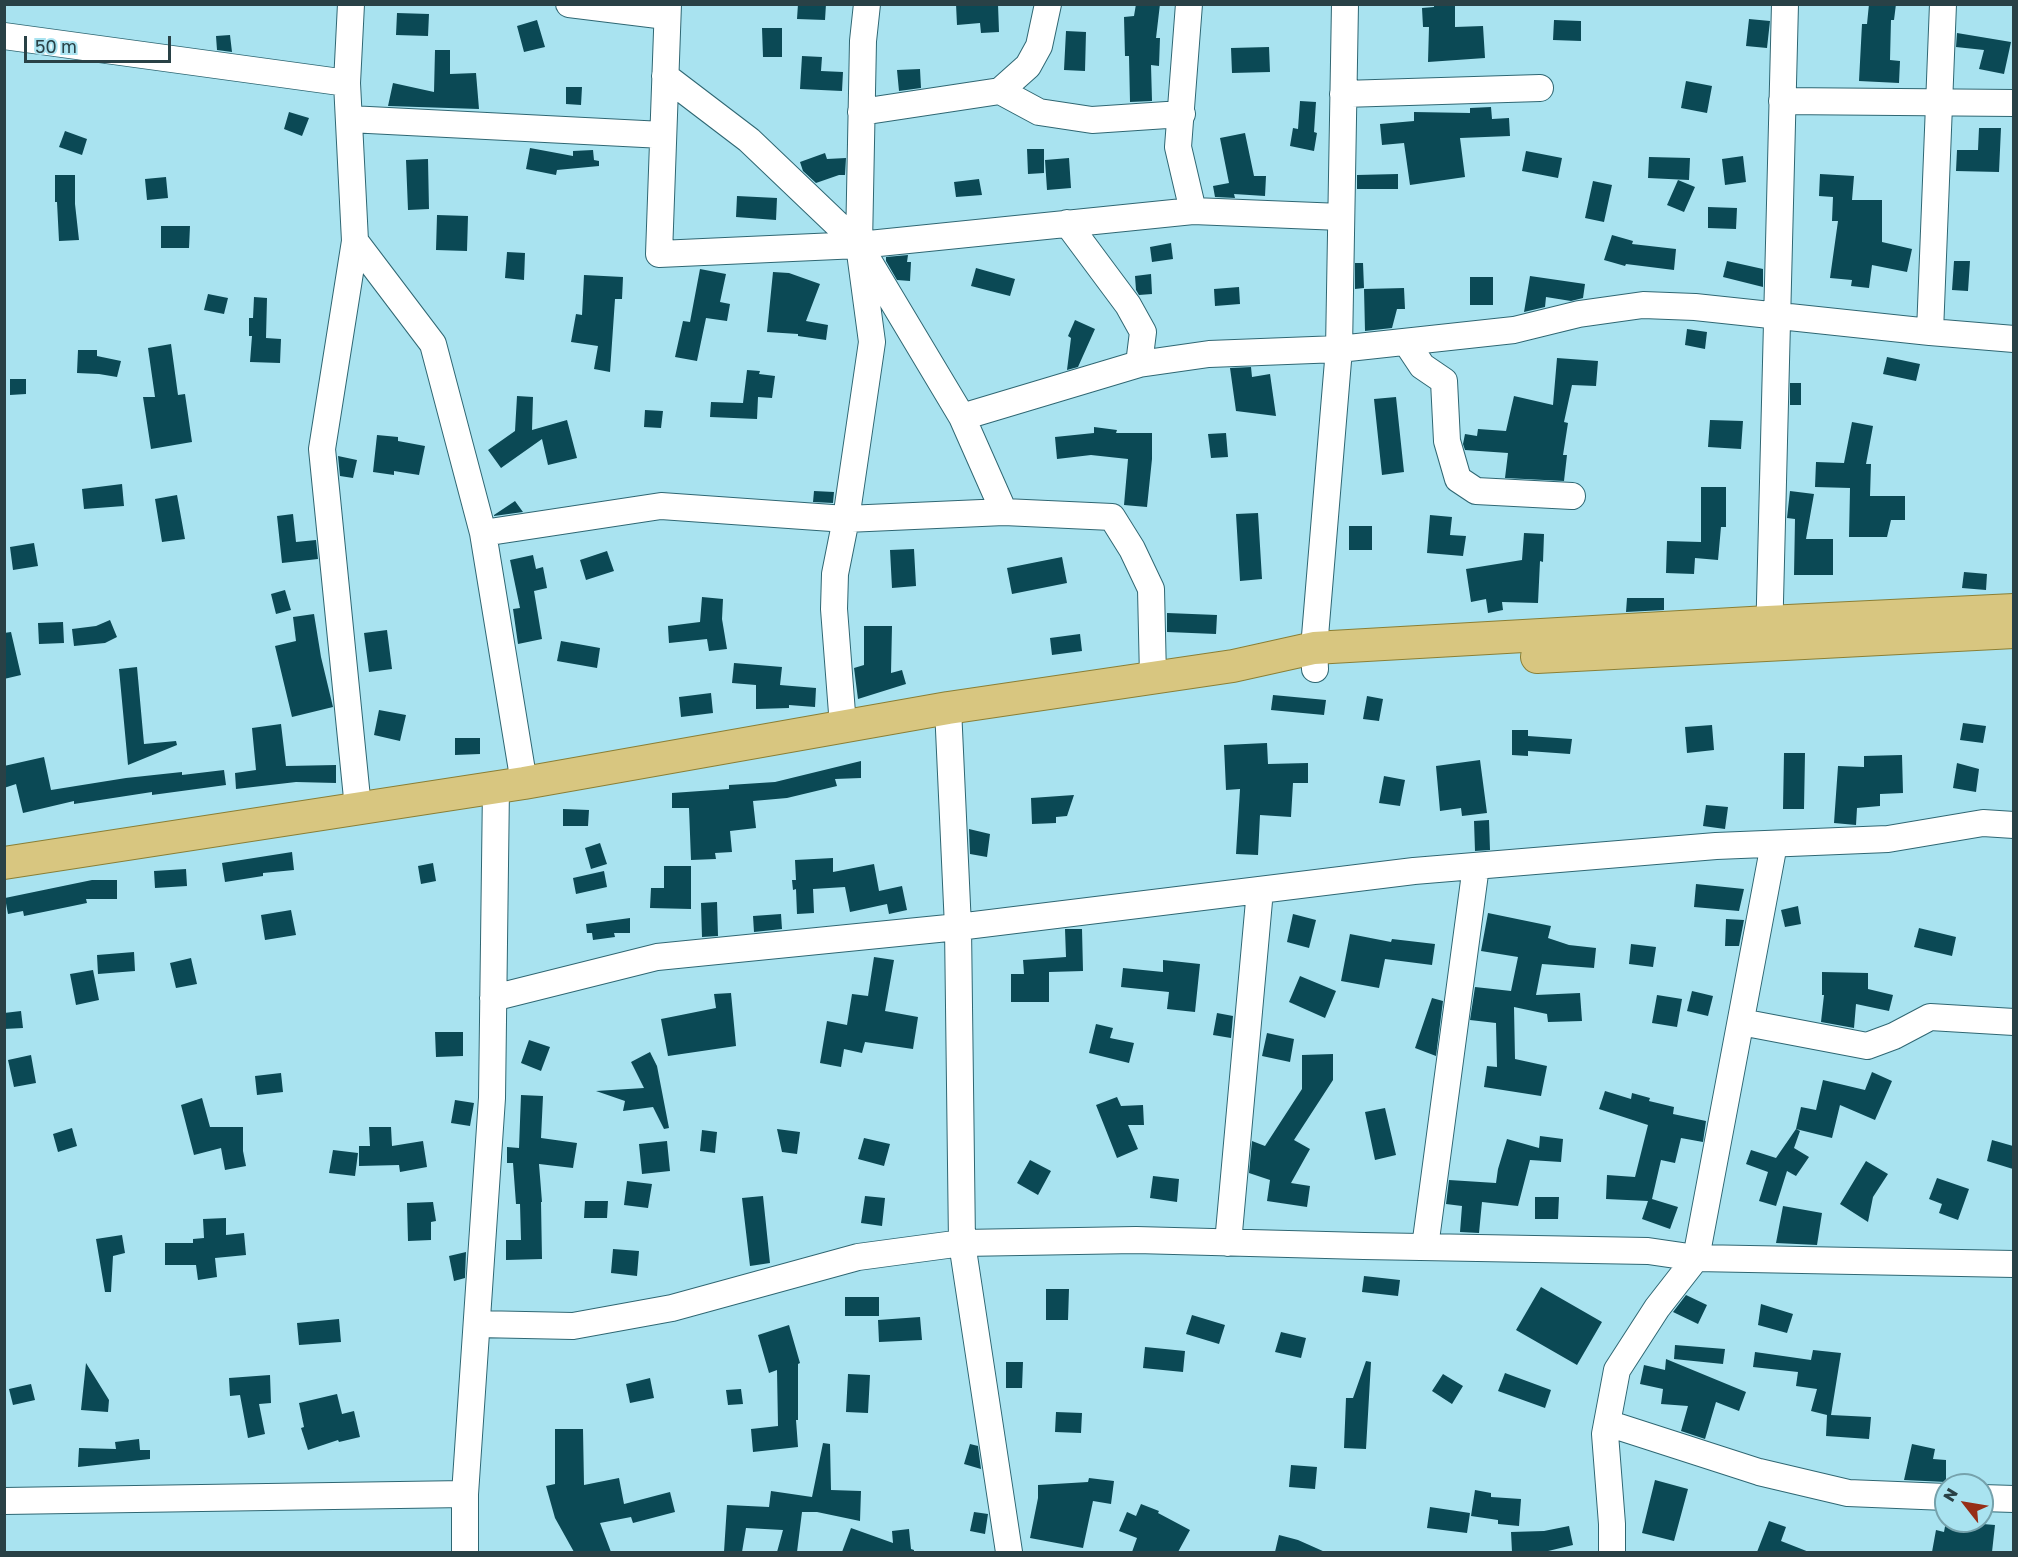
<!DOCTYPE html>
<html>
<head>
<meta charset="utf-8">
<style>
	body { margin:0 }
	#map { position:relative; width:2018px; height:1557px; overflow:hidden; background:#a9e3f0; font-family:"Golos Text",sans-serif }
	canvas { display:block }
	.frame { position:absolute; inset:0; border:6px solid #294146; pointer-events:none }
	.north { position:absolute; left:1934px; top:1473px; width:60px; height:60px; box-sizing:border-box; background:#a9e3f0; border:2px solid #76a2ac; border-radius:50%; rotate:301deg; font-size:16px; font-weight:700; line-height:24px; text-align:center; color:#294146 }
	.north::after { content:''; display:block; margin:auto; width:21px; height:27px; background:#972e17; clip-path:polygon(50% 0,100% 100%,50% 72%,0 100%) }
	.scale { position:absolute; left:24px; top:36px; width:147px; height:27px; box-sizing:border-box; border:3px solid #294146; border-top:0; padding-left:8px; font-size:18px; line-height:21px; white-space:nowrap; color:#294146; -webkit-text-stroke:4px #a9e3f0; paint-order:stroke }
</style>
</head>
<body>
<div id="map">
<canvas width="2018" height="1557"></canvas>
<div class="frame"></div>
<div class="north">N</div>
<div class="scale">50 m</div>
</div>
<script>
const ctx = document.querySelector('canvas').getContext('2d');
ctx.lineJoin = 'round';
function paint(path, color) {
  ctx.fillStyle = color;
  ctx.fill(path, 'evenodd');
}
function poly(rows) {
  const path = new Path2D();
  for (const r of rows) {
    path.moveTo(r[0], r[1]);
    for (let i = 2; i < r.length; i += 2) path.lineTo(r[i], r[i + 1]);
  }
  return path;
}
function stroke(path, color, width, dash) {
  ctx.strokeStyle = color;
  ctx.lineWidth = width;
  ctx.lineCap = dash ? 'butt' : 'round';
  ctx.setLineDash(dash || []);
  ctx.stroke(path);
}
paint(poly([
	[798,4,826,4,825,20,797,19],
	[956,4,998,4,999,32,981,33,980,23,957,25],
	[1136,4,1160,4,1156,38,1160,38,1159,66,1151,65,1152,101,1130,102,1129,56,1125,56,1124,17,1134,16],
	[1434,4,1455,4,1455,27,1483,26,1485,58,1428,62,1429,27,1423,27,1422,8,1434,7],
	[1869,4,1896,4,1894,20,1891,20,1890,60,1900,61,1899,83,1859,81,1862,24,1867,24],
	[397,13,429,14,428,36,396,35],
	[1749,19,1770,21,1767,48,1746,46],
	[537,20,545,47,524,52,517,26],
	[1554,20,1581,21,1581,41,1553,40],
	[762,28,782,28,782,57,763,57],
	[1066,31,1086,32,1085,71,1064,70],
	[1957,33,2011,42,2004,74,1979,69,1984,50,1956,47],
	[230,35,232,52,217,50,216,36],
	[1269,47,1270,72,1232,73,1231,48],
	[435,50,450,50,450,74,476,73,479,109,388,106,393,83,434,92],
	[802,56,822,57,821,71,843,72,842,91,800,89],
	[920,69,921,88,899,91,897,70],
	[1686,81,1712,86,1707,113,1681,108],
	[566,87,582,87,581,105,566,104],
	[1300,101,1316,102,1314,132,1317,133,1314,151,1290,146,1293,128,1298,129],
	[1491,107,1492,119,1509,118,1510,136,1460,138,1465,177,1410,185,1404,143,1382,145,1380,124,1414,121,1414,112,1470,113,1470,108],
	[289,112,309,118,302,136,284,129],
	[1979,128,2001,128,1999,172,1956,171,1957,150,1978,150],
	[65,131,87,139,82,155,59,147],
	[1245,133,1254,176,1266,176,1265,196,1234,194,1235,198,1215,197,1213,186,1229,183,1220,138],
	[530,148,573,156,573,151,593,150,594,160,599,161,599,166,557,170,556,175,526,169],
	[1027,149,1044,149,1044,173,1028,174],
	[1526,151,1562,158,1558,178,1522,171],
	[825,153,827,159,846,158,845,175,839,175,816,183,803,171,800,162],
	[1743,156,1746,182,1725,185,1722,159],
	[1649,157,1690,158,1689,180,1648,178],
	[1069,158,1071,188,1047,190,1045,160],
	[428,159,429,209,408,210,406,160],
	[1398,174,1398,189,1357,189,1357,175],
	[1820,174,1854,176,1852,200,1882,200,1882,242,1912,249,1907,272,1872,265,1869,288,1851,286,1852,280,1830,278,1838,221,1832,221,1833,197,1819,196],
	[55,175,75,175,75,204,79,240,59,241,57,202,55,202],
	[166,177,168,198,147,200,145,179],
	[979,179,982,195,956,197,954,182],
	[1678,180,1695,187,1684,212,1667,205],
	[1593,181,1612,185,1604,222,1585,218],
	[737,196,777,198,776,220,736,217],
	[1708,207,1737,208,1736,229,1708,228],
	[437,215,468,216,467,251,436,250],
	[161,226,190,226,189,248,161,248],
	[1612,235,1633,241,1632,244,1676,249,1674,270,1626,264,1625,266,1604,260],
	[1171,243,1173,259,1152,262,1150,247],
	[507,252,525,253,524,280,505,278],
	[908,255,907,262,911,262,910,281,897,280,886,261,886,257],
	[1727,261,1763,269,1763,287,1723,277],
	[1954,261,1970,261,1968,291,1952,290],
	[1355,263,1363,263,1364,288,1355,289],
	[976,268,1015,279,1010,296,971,286],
	[700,269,726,274,720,302,730,304,727,321,706,318,697,361,675,357,683,321,690,322],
	[773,272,789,273,820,284,806,321,828,325,826,340,798,336,798,334,767,332],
	[1151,274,1152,294,1139,295,1136,290,1135,276],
	[584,275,623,277,622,299,615,299,610,372,594,369,598,346,571,342,576,314,582,315],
	[1530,276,1585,284,1583,298,1571,301,1546,297,1545,307,1524,312],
	[1470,277,1493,277,1493,305,1470,305],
	[1239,287,1240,304,1215,306,1214,289],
	[1404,288,1405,309,1397,309,1392,328,1365,331,1364,289],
	[208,294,228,298,224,314,204,310],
	[254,297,267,298,266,338,281,339,280,363,250,362,252,336,249,336,249,318,253,318],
	[1075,320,1095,329,1078,367,1067,370,1071,338,1068,336],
	[1687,329,1707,332,1705,349,1685,345],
	[171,344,178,395,185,394,192,442,151,449,143,397,155,397,148,348],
	[78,350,97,350,97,356,121,361,117,377,99,374,77,373],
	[1887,357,1920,364,1916,381,1883,374],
	[1557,358,1598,361,1596,386,1572,385,1564,422,1568,423,1563,455,1567,455,1564,481,1505,478,1508,453,1465,450,1463,444,1465,434,1477,436,1478,429,1506,431,1514,396,1553,405],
	[1251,367,1252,377,1270,374,1276,416,1236,411,1230,368],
	[747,370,760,371,759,374,775,376,772,398,758,397,757,419,710,417,711,402,743,403],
	[10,379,26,379,26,394,10,395],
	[1790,383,1801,383,1801,405,1790,405],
	[517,396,533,397,532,430,567,420,577,458,548,465,542,439,501,468,488,450,515,431],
	[1396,397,1404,472,1382,475,1374,399],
	[645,410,663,411,661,428,644,427],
	[1710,420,1743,421,1741,449,1708,447],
	[1852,422,1873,426,1866,464,1871,464,1870,496,1905,496,1905,520,1891,520,1887,537,1849,537,1850,488,1815,487,1816,462,1844,463],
	[1094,427,1117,430,1116,433,1152,433,1152,459,1147,507,1124,505,1128,459,1091,455,1057,459,1055,437,1094,433],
	[1226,433,1228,457,1211,458,1208,434],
	[377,435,398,437,398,441,425,446,419,475,394,471,394,475,373,472],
	[338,456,357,460,353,478,340,476],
	[122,484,124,506,84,509,82,489],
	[1701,487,1726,487,1726,527,1721,527,1718,560,1695,558,1694,574,1666,573,1667,541,1701,542],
	[814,491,834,492,833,503,813,502],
	[1790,491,1814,494,1806,539,1833,539,1833,575,1794,575,1795,519,1787,518],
	[177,495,185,539,162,542,155,499],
	[515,501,523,512,494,516,494,515],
	[1258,513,1262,579,1240,581,1236,514],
	[293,514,296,542,316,540,318,559,282,563,277,516],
	[1430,515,1452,517,1450,535,1466,536,1463,556,1427,553],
	[1349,526,1372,526,1372,550,1349,550],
	[1524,533,1544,534,1543,562,1540,561,1538,603,1502,602,1503,610,1488,613,1486,599,1471,602,1466,569,1522,560],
	[34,543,38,566,13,570,10,547],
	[914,549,916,586,892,588,890,550],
	[607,551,614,571,586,580,580,560],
	[533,555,536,569,543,567,547,588,534,591,542,639,518,644,513,609,520,608,510,560],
	[1062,557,1067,583,1012,594,1007,568],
	[1964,572,1987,574,1986,590,1962,588],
	[285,590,291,610,276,614,271,594],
	[702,597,723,599,722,619,727,649,709,651,707,639,669,643,668,626,700,622],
	[1627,598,1664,598,1664,610,1626,612],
	[1167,613,1217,615,1216,634,1167,632],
	[314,614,321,657,333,707,292,717,275,646,296,641,293,617],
	[110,620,117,637,105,643,74,646,72,629,96,626],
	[63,622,64,643,39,644,38,623],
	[864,626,892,626,891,673,902,670,906,684,858,699,854,668,864,665],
	[387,630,392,669,369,672,364,633],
	[11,632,21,675,4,679,4,633],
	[1080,634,1082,651,1052,655,1050,638],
	[561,641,600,648,597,668,557,661],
	[734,663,782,667,780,685,816,688,815,707,789,705,789,708,756,709,756,685,732,683],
	[137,667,144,744,176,741,177,745,128,765,119,669],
	[711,693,713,713,681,717,679,697],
	[1273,695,1326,700,1324,715,1271,710],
	[1367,696,1383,699,1379,721,1363,719],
	[379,710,406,715,400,741,374,735],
	[1963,723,1986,726,1983,743,1960,740],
	[281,724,286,766,336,765,336,783,296,782,236,789,235,773,256,770,252,728],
	[1712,725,1714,750,1687,753,1685,727],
	[1512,730,1528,730,1528,736,1572,739,1570,754,1528,751,1528,756,1512,755],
	[455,738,480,738,480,754,455,755],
	[1267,743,1268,764,1308,763,1308,783,1293,783,1291,817,1260,815,1258,855,1236,854,1240,789,1226,790,1224,745],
	[1784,753,1805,753,1804,809,1783,809],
	[1902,755,1903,793,1880,794,1880,806,1857,808,1856,825,1834,823,1838,766,1864,767,1864,756],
	[44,757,51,790,126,778,182,772,182,775,224,770,226,785,152,795,152,792,74,804,74,801,23,813,16,784,4,788,4,766],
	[1480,760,1487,813,1462,816,1461,808,1440,811,1436,766],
	[861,761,861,778,835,779,837,786,787,798,753,801,756,828,730,831,732,852,715,853,716,859,691,860,689,808,672,808,672,793,729,789,729,785,775,782],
	[1957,763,1979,769,1976,792,1953,788],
	[1384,776,1405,780,1400,806,1379,803],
	[1074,795,1067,816,1056,817,1056,823,1032,824,1031,798],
	[1706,805,1728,807,1725,829,1703,826],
	[563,809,589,810,588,826,563,826],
	[1489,820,1490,850,1475,851,1474,821],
	[969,829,990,834,987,857,970,854],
	[600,843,607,864,591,869,585,848],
	[292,852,294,870,263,873,263,876,225,882,222,863],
	[833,858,833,872,874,864,879,891,902,886,907,910,889,914,887,904,850,912,845,887,813,889,814,913,797,914,796,889,793,890,792,880,796,880,795,860],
	[433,863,436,881,421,884,418,866],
	[664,866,691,866,691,909,650,908,651,888,664,888],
	[186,869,187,886,155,888,154,871],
	[604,871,607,887,576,894,573,878],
	[92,880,117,880,117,899,86,899,87,903,24,916,23,911,8,914,5,898],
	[1696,884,1744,889,1739,911,1694,907],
	[717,902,718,936,702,937,701,903],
	[1798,906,1801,924,1785,927,1781,910],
	[291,910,296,935,265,940,261,915],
	[1488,913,1551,926,1548,938,1569,945,1596,948,1594,968,1542,964,1536,995,1580,993,1582,1021,1548,1022,1547,1014,1514,1007,1515,1059,1547,1066,1541,1096,1484,1087,1487,1066,1497,1067,1496,1023,1470,1020,1475,987,1511,991,1518,957,1481,951],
	[781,914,782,929,754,932,753,916],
	[1293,914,1316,920,1309,948,1287,942],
	[630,918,630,933,614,933,615,937,593,940,592,933,587,933,586,924],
	[1726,919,1744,920,1739,946,1725,946],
	[1919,928,1956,937,1952,956,1914,947],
	[1065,929,1082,929,1083,971,1049,972,1049,1002,1011,1002,1011,974,1024,974,1023,960,1066,957],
	[1350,934,1391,942,1392,939,1435,944,1432,965,1385,959,1379,988,1341,981],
	[1631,944,1656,947,1653,967,1629,964],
	[134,952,135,971,98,974,97,955],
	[874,957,894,960,885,1011,918,1017,913,1049,865,1042,862,1053,844,1049,841,1067,820,1063,827,1021,847,1025,852,994,868,996],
	[191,958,197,984,176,988,170,963],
	[1163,960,1200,964,1195,1012,1167,1009,1169,992,1121,987,1123,968,1163,972],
	[93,970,99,1000,76,1005,70,974],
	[1822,972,1868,973,1868,989,1893,995,1889,1011,1856,1004,1854,1028,1821,1022,1824,995,1822,995],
	[1300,976,1336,991,1325,1018,1289,1002],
	[1692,991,1713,996,1708,1016,1687,1011],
	[731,993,736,1046,668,1056,661,1019,716,1008,714,994],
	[1657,995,1682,999,1677,1027,1652,1023],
	[1432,998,1443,1001,1436,1056,1415,1048],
	[21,1011,23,1028,4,1029,4,1013],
	[1217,1013,1233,1016,1231,1038,1213,1035],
	[1096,1024,1113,1028,1110,1038,1134,1043,1129,1063,1089,1053],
	[435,1032,463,1032,463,1056,436,1057],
	[1267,1033,1294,1039,1290,1062,1262,1056],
	[529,1040,550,1047,541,1071,521,1063],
	[650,1052,657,1066,669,1128,664,1129,653,1107,623,1111,625,1101,596,1091,644,1088,631,1062],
	[1333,1054,1333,1080,1294,1140,1310,1149,1291,1183,1310,1186,1307,1207,1267,1201,1270,1180,1249,1173,1252,1141,1265,1146,1302,1089,1302,1055],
	[31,1055,36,1083,14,1087,8,1060],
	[1872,1072,1892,1081,1875,1120,1840,1105,1832,1138,1796,1129,1801,1107,1816,1110,1823,1080,1865,1090],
	[281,1073,283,1092,257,1095,255,1076],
	[1605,1091,1631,1099,1632,1093,1650,1098,1649,1101,1674,1107,1673,1114,1706,1121,1703,1142,1681,1138,1675,1163,1661,1160,1652,1199,1678,1207,1670,1229,1642,1219,1648,1201,1606,1199,1607,1175,1635,1177,1648,1125,1599,1109],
	[521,1095,543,1096,541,1138,577,1143,573,1168,539,1164,542,1202,541,1202,542,1259,506,1260,506,1240,521,1240,520,1204,516,1204,513,1163,507,1163,507,1147,519,1148],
	[1117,1097,1121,1106,1143,1105,1144,1125,1128,1125,1138,1149,1117,1158,1096,1105],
	[202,1098,210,1127,243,1127,243,1151,246,1166,225,1170,221,1148,194,1155,181,1105],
	[455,1100,474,1103,470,1126,451,1123],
	[1385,1108,1396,1155,1375,1160,1365,1112],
	[369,1127,391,1127,392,1146,423,1141,427,1167,400,1172,399,1165,359,1166,359,1146,370,1146],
	[72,1128,77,1146,58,1152,53,1134],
	[777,1129,800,1132,797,1154,782,1152],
	[1796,1129,1800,1131,1794,1148,1809,1157,1796,1176,1787,1171,1776,1206,1759,1201,1768,1172,1746,1164,1751,1150,1776,1158],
	[702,1130,717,1132,715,1153,700,1151],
	[1540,1136,1563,1139,1561,1162,1530,1160,1518,1206,1482,1202,1479,1233,1460,1232,1462,1206,1446,1204,1449,1180,1496,1183,1498,1169,1507,1139,1539,1148],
	[864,1138,890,1144,884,1166,858,1159],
	[1992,1140,2013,1146,2013,1169,1987,1161],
	[667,1141,670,1171,642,1174,639,1144],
	[333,1150,358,1153,355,1176,329,1173],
	[1030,1160,1051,1171,1038,1195,1017,1183],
	[1866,1161,1888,1174,1873,1197,1868,1222,1840,1204],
	[1153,1176,1179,1179,1177,1202,1150,1198],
	[1937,1178,1969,1189,1958,1220,1939,1213,1942,1204,1929,1199],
	[627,1181,652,1184,648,1208,624,1205],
	[763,1196,770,1263,750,1266,742,1198],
	[865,1196,885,1198,882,1226,861,1223],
	[1535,1197,1559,1197,1558,1219,1535,1219],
	[585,1201,608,1201,607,1218,584,1218],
	[433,1202,436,1221,431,1222,431,1240,408,1241,407,1203],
	[1783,1206,1822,1213,1817,1245,1776,1243],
	[226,1218,226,1235,244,1233,246,1255,215,1258,217,1277,198,1280,196,1265,165,1265,165,1243,193,1243,193,1239,204,1238,203,1219],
	[122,1235,125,1253,113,1256,111,1292,105,1292,96,1239],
	[613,1249,639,1251,637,1276,611,1273],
	[466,1252,465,1278,454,1281,449,1256],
	[1364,1276,1400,1280,1398,1296,1362,1292],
	[1541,1287,1602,1322,1577,1365,1516,1330],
	[1046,1289,1069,1289,1068,1320,1046,1320],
	[1686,1295,1707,1305,1698,1324,1673,1312],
	[845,1297,879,1297,879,1316,845,1316],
	[1761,1304,1793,1314,1787,1333,1758,1325],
	[1192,1315,1225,1325,1219,1344,1186,1334],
	[920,1317,922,1340,879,1342,878,1320],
	[339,1319,341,1342,299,1345,297,1323],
	[789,1325,800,1363,798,1364,798,1420,796,1420,798,1447,753,1452,751,1429,778,1426,777,1370,769,1373,758,1335],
	[1281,1332,1306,1338,1301,1358,1275,1352],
	[1675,1345,1725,1349,1723,1364,1674,1359],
	[1145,1347,1185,1351,1183,1372,1143,1368],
	[1813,1350,1841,1353,1831,1415,1871,1417,1869,1439,1826,1436,1827,1415,1811,1411,1817,1389,1796,1386,1798,1372,1753,1367,1755,1352,1811,1360],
	[1666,1359,1746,1392,1739,1411,1716,1402,1705,1439,1681,1431,1688,1406,1661,1404,1663,1389,1640,1384,1644,1365,1665,1370],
	[1366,1361,1371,1362,1366,1449,1344,1448,1346,1398,1353,1398],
	[1006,1362,1023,1362,1022,1388,1006,1388],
	[86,1363,109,1400,108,1412,81,1410],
	[1505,1373,1551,1390,1545,1408,1498,1391],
	[848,1374,870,1375,868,1413,846,1412],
	[1443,1374,1463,1386,1452,1404,1432,1391],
	[270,1375,271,1403,259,1404,265,1434,248,1438,240,1395,230,1396,229,1378],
	[650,1378,654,1398,630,1403,626,1384],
	[31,1384,35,1400,13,1405,9,1389],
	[741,1389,743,1404,728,1405,726,1390],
	[337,1394,342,1414,354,1411,360,1437,339,1442,338,1440,308,1450,301,1428,304,1427,299,1403],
	[1056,1412,1082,1413,1081,1433,1055,1432],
	[555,1429,583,1429,584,1485,619,1478,624,1504,670,1492,675,1512,633,1523,631,1517,600,1523,611,1552,574,1552,555,1518,546,1486,555,1484],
	[139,1439,140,1450,150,1450,150,1459,78,1467,79,1448,116,1449,115,1442],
	[823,1443,830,1444,831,1490,861,1491,860,1521,817,1512,802,1512,797,1552,777,1552,783,1530,746,1528,742,1552,724,1552,727,1505,769,1507,771,1491,812,1497],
	[970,1444,978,1446,981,1469,964,1464],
	[1912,1444,1935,1449,1933,1459,1946,1460,1946,1482,1904,1480],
	[1291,1465,1317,1467,1315,1489,1289,1487],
	[1089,1478,1114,1481,1111,1504,1093,1501,1083,1548,1030,1538,1038,1498,1038,1485,1088,1482],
	[1655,1480,1688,1489,1674,1541,1642,1533],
	[1475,1490,1491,1493,1491,1497,1521,1499,1519,1526,1498,1524,1498,1520,1471,1516],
	[1141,1504,1159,1511,1158,1513,1190,1530,1178,1552,1132,1552,1137,1538,1119,1531,1127,1512,1136,1516],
	[1430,1507,1470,1513,1467,1533,1427,1528],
	[974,1512,988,1514,985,1534,970,1531],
	[1769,1521,1786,1527,1781,1541,1809,1552,1757,1552],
	[1946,1521,1995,1525,1992,1552,1932,1552,1936,1530,1944,1532],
	[1569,1526,1573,1545,1544,1552,1512,1552,1511,1532,1544,1531],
	[851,1528,893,1543,892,1531,909,1529,911,1549,914,1550,914,1552,842,1552],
	[1279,1535,1298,1540,1325,1552,1275,1552]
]), '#0b4955');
const minor = poly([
	[351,4,347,83,355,241,433,344,483,533,524,783],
	[569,4,666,16],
	[668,4,659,254,859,245,1193,211,1341,217],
	[1189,4,1178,147,1193,211],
	[4,36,347,83],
	[665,76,749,140,859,245,962,417,1004,512],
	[1000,91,1039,112,1092,120,1182,114],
	[1343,94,1540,88],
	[1782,101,2014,103],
	[861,112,1000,91,1028,66,1039,46,1048,4],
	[349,119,663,135],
	[1067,223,1128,305,1143,332,1139,364],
	[355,241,322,449,358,808],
	[1930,332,1943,4],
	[1406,342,1422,366,1444,381,1447,441,1458,479,1476,491,1572,496],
	[962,417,1139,364,1209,354,1339,349,1514,330,1579,314,1643,305,1695,307,1930,332,2014,339],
	[483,533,661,506,846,519,1004,512,1112,517,1132,549,1151,589,1153,677],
	[1769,641,1785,4],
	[1315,669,1314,648,1339,349,1345,4],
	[948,708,958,927,962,1243,1009,1552],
	[843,726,834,609,835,574,846,519,872,342,859,245,863,41,867,4],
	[493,998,657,957,958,927,1414,871,1716,846,1888,839,1983,823,2014,825],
	[1741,1022,1867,1046,1894,1036,1930,1017,2014,1022],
	[1228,1243,1260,890],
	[1425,1247,1476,866],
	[477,1324,573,1326,672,1308,858,1257,962,1243,1136,1240,1364,1246,1648,1251,1696,1258,2014,1264],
	[1607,1423,1759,1472,1848,1493,1946,1497],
	[1982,1498,2014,1499],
	[4,1501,465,1494],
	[465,1552,465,1494,492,1098,496,787],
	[1612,1552,1612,1524,1605,1434,1617,1370,1657,1308,1696,1258,1774,844]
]);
const major = poly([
	[1537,657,2014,632],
	[4,863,524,783,948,708,1233,666,1314,648,1768,622,2014,610]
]);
stroke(minor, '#2f6773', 28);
stroke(major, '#8a7f35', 34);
stroke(minor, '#fff', 26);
stroke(major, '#d8c680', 32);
</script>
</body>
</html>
